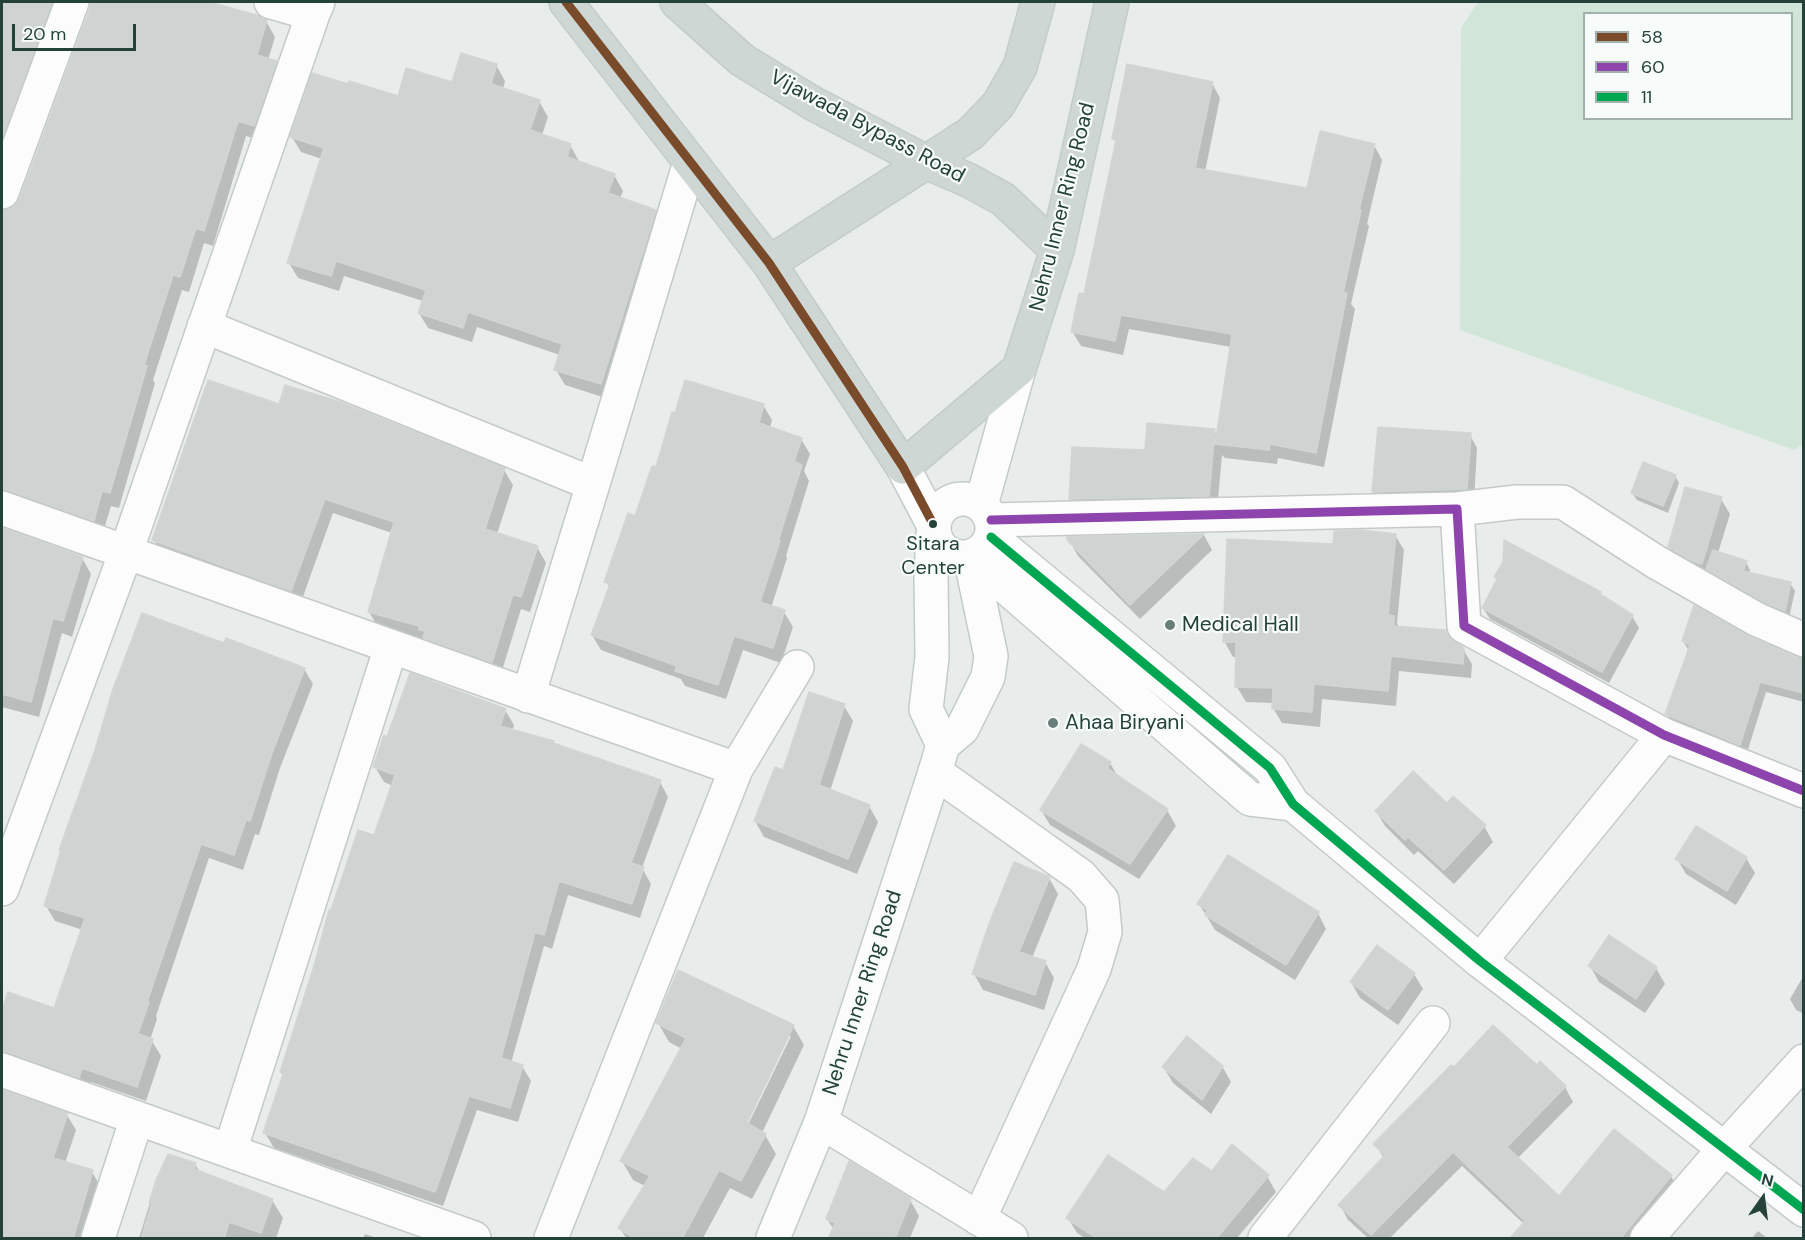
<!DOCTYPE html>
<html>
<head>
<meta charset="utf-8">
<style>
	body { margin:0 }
	#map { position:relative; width:1805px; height:1240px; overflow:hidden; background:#e8edeb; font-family:"DM Sans",sans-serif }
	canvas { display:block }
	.frame { position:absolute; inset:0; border:3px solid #24423a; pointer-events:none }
	.legend { position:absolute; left:1583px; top:12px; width:210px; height:108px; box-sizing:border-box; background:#f7fbf9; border:2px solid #a3b1ad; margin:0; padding:8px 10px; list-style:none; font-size:18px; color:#24423a }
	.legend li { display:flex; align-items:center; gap:12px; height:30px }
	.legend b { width:30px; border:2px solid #a3b1ad }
	.north { position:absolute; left:1733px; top:1168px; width:60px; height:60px; -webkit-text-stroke:4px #f7fbf9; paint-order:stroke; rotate:14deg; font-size:16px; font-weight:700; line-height:24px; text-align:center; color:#24423a }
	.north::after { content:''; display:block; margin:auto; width:21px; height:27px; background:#24423a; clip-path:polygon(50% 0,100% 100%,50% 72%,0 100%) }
	.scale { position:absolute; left:12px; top:24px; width:124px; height:27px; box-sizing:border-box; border:3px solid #24423a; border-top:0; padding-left:8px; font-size:18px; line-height:21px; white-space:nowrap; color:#24423a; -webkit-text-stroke:4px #f7fbf9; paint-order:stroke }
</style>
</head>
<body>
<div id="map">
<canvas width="1805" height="1240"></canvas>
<div class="frame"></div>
<ul class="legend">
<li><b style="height:8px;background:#7a4b2a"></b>58</li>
<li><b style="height:8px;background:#8e44ad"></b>60</li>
<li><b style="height:8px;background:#00a651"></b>11</li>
</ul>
<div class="north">N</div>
<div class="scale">20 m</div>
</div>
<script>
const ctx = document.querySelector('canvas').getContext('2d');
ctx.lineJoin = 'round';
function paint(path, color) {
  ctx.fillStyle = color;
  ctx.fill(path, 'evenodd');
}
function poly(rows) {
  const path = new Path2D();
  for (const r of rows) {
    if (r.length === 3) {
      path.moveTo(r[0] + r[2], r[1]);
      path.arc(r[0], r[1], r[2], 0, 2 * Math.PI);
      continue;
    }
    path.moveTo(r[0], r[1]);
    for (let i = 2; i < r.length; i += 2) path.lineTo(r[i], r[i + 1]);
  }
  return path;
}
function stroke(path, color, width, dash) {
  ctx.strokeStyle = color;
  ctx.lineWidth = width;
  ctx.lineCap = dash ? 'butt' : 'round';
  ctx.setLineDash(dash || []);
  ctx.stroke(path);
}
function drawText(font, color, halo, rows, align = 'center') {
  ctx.font = font + ' "DM Sans",sans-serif';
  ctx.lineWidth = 4.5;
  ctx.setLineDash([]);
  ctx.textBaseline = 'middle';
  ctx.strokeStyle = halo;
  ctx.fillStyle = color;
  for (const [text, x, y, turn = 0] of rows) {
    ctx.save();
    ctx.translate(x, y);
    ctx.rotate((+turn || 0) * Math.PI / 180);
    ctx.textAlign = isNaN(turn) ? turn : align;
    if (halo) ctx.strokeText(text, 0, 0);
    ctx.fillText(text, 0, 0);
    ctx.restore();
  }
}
paint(poly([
	[1478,2,1803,2,1803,444,1794,450,1460,330,1461,28],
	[1584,14,1792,14,1792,118,1584,118]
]), '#d1e6d8');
paint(poly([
	[2,2,73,2,20,129,2,123],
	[91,2,212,2,266,21,275,37,268,60,276,63,285,79,263,141,246,136,213,246,204,243,189,292,182,290,153,380,155,383,119,508,111,506,102,536,2,508,2,237,4,238,12,209,21,199,91,9],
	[496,65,505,81,503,89,539,101,548,117,542,135,570,145,579,161,578,162,614,175,623,191,620,198,655,211,664,226,609,399,565,385,556,370,560,355,477,327,472,342,428,328,419,313,423,301,344,276,339,291,298,278,289,263,322,159,301,152,292,137,399,98,453,84],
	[1212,83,1220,98,1205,172,1308,190,1374,145,1382,160,1367,224,1369,226,1351,304,1355,309,1324,467,1278,458,1277,464,1225,458,1222,455,1217,511,1080,515,1071,499,1074,448,1146,452,1214,430,1217,436,1231,347,1129,329,1123,355,1081,346,1072,331,1085,295,1117,145,1113,138],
	[763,405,772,420,770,428,801,439,810,454,804,471,809,481,786,556,787,558,771,608,784,612,793,627,781,663,743,650,726,699,685,686,681,679,601,650,592,635,610,588,606,582,657,469],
	[280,406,504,470,513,485,497,534,537,547,546,563,530,612,521,609,500,677,433,653,426,640,378,627,369,612,392,533,333,513,300,605,163,556,154,540],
	[1470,435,1477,448,1474,502,1381,505,1374,492],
	[1675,476,1679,483,1668,513,1637,500,1632,493],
	[1721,499,1730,514,1718,553,1746,562,1750,570,1749,574,1790,583,1795,591,1789,618,1679,563,1669,547],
	[2,529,82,558,91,574,72,637,62,633,39,717,2,707],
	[1204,535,1212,550,1140,619,1078,556,1069,540],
	[1395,535,1404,550,1397,623,1399,628,1450,639,1463,649,1472,664,1471,678,1399,671,1396,706,1322,699,1320,727,1282,723,1273,708,1274,703,1246,702,1237,687,1237,657,1233,657,1224,641,1334,545],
	[1600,593,1602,597,1632,616,1639,628,1609,683,1490,619,1483,608],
	[1746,637,1796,659,1804,660,1804,702,1766,692,1746,756,1673,725,1667,714,1689,651,1683,641],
	[225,645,304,669,313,684,280,768,259,835,255,834,243,870,209,858,156,1016,157,1019,150,1040,152,1041,161,1056,146,1101,91,1082,88,1092,2,1061,2,1015,9,994,55,1010,83,930,55,921,46,906],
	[844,706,853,721,830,791,869,806,878,822,857,874,764,837,755,821,784,772],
	[505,710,514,725,512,731,553,742,554,744,660,782,668,797,642,868,651,884,640,918,568,895,552,949,544,946,511,1063,522,1066,531,1081,518,1122,477,1110,443,1206,274,1148,265,1133,284,1076,281,1072,375,837,393,786,384,782,375,767,388,738],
	[1110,763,1118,777,1167,810,1176,826,1139,879,1050,825,1041,810],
	[1447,805,1484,826,1493,842,1454,884,1418,851,1414,855,1385,826,1376,811],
	[1746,858,1755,873,1736,905,1686,874,1677,859],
	[1049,878,1058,894,1032,958,1045,962,1054,978,1044,1010,983,990,974,974],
	[1199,904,1318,913,1326,929,1295,980,1215,930],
	[1590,966,1656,968,1665,984,1645,1013,1599,982],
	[1414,974,1423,989,1398,1025,1360,998,1351,982],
	[1804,975,1804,1014,1796,1010,1790,999],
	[658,1023,793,1026,804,1045,762,1133,765,1135,776,1154,752,1199,730,1188,703,1238,704,1238,626,1238,620,1228,645,1186,633,1180,622,1161,682,1049,669,1042],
	[788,1036,791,1036,745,1131,742,1129],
	[1222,1066,1231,1082,1211,1114,1173,1083,1164,1068],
	[1537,1067,1565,1087,1573,1102,1517,1159,1559,1198,1671,1176,1679,1191,1640,1238,1511,1238,1524,1224,1462,1166,1390,1238,1368,1238,1348,1220,1340,1205,1384,1158,1375,1144,1454,1069],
	[2,1091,67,1115,76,1130,65,1163,92,1172,101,1187,86,1238,2,1238],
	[195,1164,200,1173,272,1200,283,1218,276,1238,139,1238,157,1180],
	[1212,1173,1267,1176,1276,1192,1237,1238,1085,1238,1077,1233,1068,1218,1164,1194],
	[910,1200,919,1216,910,1238,830,1238,834,1230,827,1219],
	[1758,1231,1767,1238,1752,1238],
	[365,1234,377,1238,363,1238]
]), '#0003');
const building = poly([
	[2,2,52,2,2,139,2,2],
	[90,2,209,2,260,16,267,20,257,55,277,61,254,126,238,121,204,231,196,228,180,277,173,275,144,365,147,366,110,493,102,491,94,521,8,490,2,490,2,210,14,207,20,198,90,8,90,2],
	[461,53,497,64,491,84,540,100,530,130,571,144,567,157,615,174,608,193,656,210,601,384,554,370,562,344,468,312,463,328,418,313,426,290,336,261,331,276,287,263,324,148,290,137,312,73,348,84,349,81,398,96,406,68,452,82,461,53],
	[1127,64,1213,82,1195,168,1307,188,1320,131,1375,144,1359,210,1361,210,1343,293,1347,293,1316,453,1270,444,1269,450,1215,444,1232,334,1121,315,1115,341,1071,332,1079,293,1084,294,1116,140,1112,139,1127,64],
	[208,380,279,404,285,385,340,402,505,468,485,529,538,546,521,597,513,594,492,662,423,638,425,631,419,630,419,626,368,612,394,522,325,499,291,591,152,540,208,380],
	[685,380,764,404,759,423,802,438,794,462,802,465,778,541,780,541,760,602,785,610,773,648,734,636,718,685,675,671,677,666,591,635,610,584,604,582,628,513,635,516,652,466,656,467,672,412,675,413,685,380],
	[1147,423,1215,429,1209,496,1069,499,1072,447,1145,450,1147,423],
	[1378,427,1471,433,1467,489,1372,492,1378,427],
	[1643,462,1676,475,1663,506,1631,493,1643,462],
	[1685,487,1722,497,1702,564,1692,561,1668,547,1685,487],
	[2,528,83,557,63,621,53,618,31,702,2,694,2,528],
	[1360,530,1396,534,1388,615,1394,616,1394,626,1446,630,1449,636,1464,648,1463,664,1391,656,1388,691,1314,684,1312,712,1272,709,1273,688,1235,687,1236,642,1223,642,1227,539,1333,544,1334,531,1360,530],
	[1204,534,1130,605,1067,540,1067,537,1204,534],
	[1504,540,1601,592,1600,594,1633,615,1602,672,1482,608,1497,579,1494,577,1503,562,1504,540],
	[1713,550,1747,561,1743,571,1791,582,1785,611,1764,602,1706,569,1713,550],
	[1694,605,1748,636,1796,657,1803,658,1803,693,1760,682,1740,745,1665,714,1690,645,1682,641,1694,605],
	[142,613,224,643,226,638,305,668,272,753,250,821,246,820,234,855,201,844,147,1002,149,1002,138,1034,153,1039,137,1087,82,1068,79,1078,8,1052,2,1052,2,1010,8,992,54,1008,85,918,44,906,61,850,59,850,95,750,113,689,142,613],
	[410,673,506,709,500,726,554,741,553,743,661,780,631,863,644,867,632,904,559,881,544,935,535,932,501,1058,523,1065,510,1108,469,1096,435,1192,263,1133,283,1074,280,1072,313,969,329,910,331,910,358,830,374,835,395,775,373,767,384,735,387,737,410,673],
	[809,692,845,704,819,785,870,805,848,859,754,821,775,767,783,770,809,692],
	[1081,744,1111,762,1107,768,1168,809,1130,864,1040,810,1081,744],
	[1413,771,1447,803,1453,796,1486,825,1444,870,1408,837,1405,840,1375,811,1413,771],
	[1696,826,1747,857,1727,891,1675,859,1696,826],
	[1228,855,1319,912,1286,965,1205,915,1207,910,1197,904,1228,855],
	[1014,862,1050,877,1019,952,1046,961,1035,995,972,974,989,924,1014,862],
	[1609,935,1657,967,1636,999,1588,966,1609,935],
	[1377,945,1415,973,1388,1010,1350,982,1377,945],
	[678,970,794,1025,747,1123,766,1134,741,1181,719,1170,682,1239,636,1239,618,1228,650,1176,620,1161,686,1038,656,1023,678,970],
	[1493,1025,1537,1065,1540,1061,1566,1086,1507,1147,1559,1196,1614,1129,1672,1175,1620,1239,1509,1239,1525,1221,1453,1152,1371,1235,1338,1205,1385,1155,1373,1144,1451,1065,1454,1067,1493,1025],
	[1187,1036,1223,1066,1202,1100,1162,1067,1187,1036],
	[2,1090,68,1113,53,1158,93,1170,73,1239,2,1239,2,1090],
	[1232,1144,1269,1175,1216,1239,1098,1239,1066,1218,1108,1155,1164,1192,1193,1158,1212,1171,1232,1144],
	[168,1154,196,1163,194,1169,273,1199,261,1233,229,1222,224,1239,141,1239,152,1203,149,1203,156,1180,168,1154],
	[849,1161,911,1199,895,1239,828,1239,835,1223,826,1219,849,1161]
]);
paint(building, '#cfd4d2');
stroke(building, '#d1d6d4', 1.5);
const street = poly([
	[271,2,313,14,318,2],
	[2,192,72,2],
	[204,326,593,484],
	[2,508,736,769],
	[1457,509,1517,502,1563,502,1656,562,1756,619,1804,640],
	[991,520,1457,509,1464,626,1664,735,1804,791],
	[528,696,593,484,690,162],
	[935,772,1081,876,1102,900,1105,932,1094,969,979,1219],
	[2,889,126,552,313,14],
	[1480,961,1664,735],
	[2,1070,474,1238],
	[821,1122,1011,1238],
	[230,1151,391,647],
	[98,1238,137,1118],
	[551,1238,736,769,797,667],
	[1265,1238,1433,1023],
	[1647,1238,1724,1149,1804,1061]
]);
const secondary = poly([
	[903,467,933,524],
	[963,528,29],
	[981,505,1019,369],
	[933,534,931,575,932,657,926,709,943,745],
	[991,537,1270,768,1293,804,1480,961,1804,1210],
	[970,556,1250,799,1293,804],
	[773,1238,821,1122,935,772,943,745,962,729,988,677,991,656,970,556]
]);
const primary = poly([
	[566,2,769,263,903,467,1019,369,1057,250,1112,2],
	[677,2,742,60,814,104,926,162,968,180,1003,199,1057,250],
	[769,263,970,134,998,105,1020,67,1038,2]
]);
stroke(street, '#c5cac8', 36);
stroke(secondary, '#c3cbc8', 36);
stroke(primary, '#c3ccc9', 36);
stroke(street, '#fcfcfc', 33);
stroke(secondary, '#fcfcfc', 33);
stroke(primary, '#cfd7d5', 33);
stroke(poly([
	[566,2,769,263,903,467,933,524]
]), '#7a4b2a', 9);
stroke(poly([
	[991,520,1457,509,1464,626,1664,735,1804,791]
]), '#8e44ad', 9);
stroke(poly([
	[991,537,1270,768,1293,804,1480,961,1804,1210]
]), '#00a651', 9);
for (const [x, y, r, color] of [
	[933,524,5,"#24423a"],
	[1170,625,6,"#697e78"],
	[1053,723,6,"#697e78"]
]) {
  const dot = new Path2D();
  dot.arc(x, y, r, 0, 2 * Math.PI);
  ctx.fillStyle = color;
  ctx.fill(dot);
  stroke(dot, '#f7fbf9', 2);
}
drawText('20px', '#24423a', '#f7fbf9', [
	["Sitara",933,545],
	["Center",933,569]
]);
drawText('21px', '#24423a', '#f7fbf9', [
	["Vijawada Bypass Road",867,127,28],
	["Nehru Inner Ring Road",1063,207,-76],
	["Nehru Inner Ring Road",863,993,-72]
]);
drawText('21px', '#24423a', '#f7fbf9', [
	["Medical Hall",1182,625],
	["Ahaa Biryani",1065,723]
], 'left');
</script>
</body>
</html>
